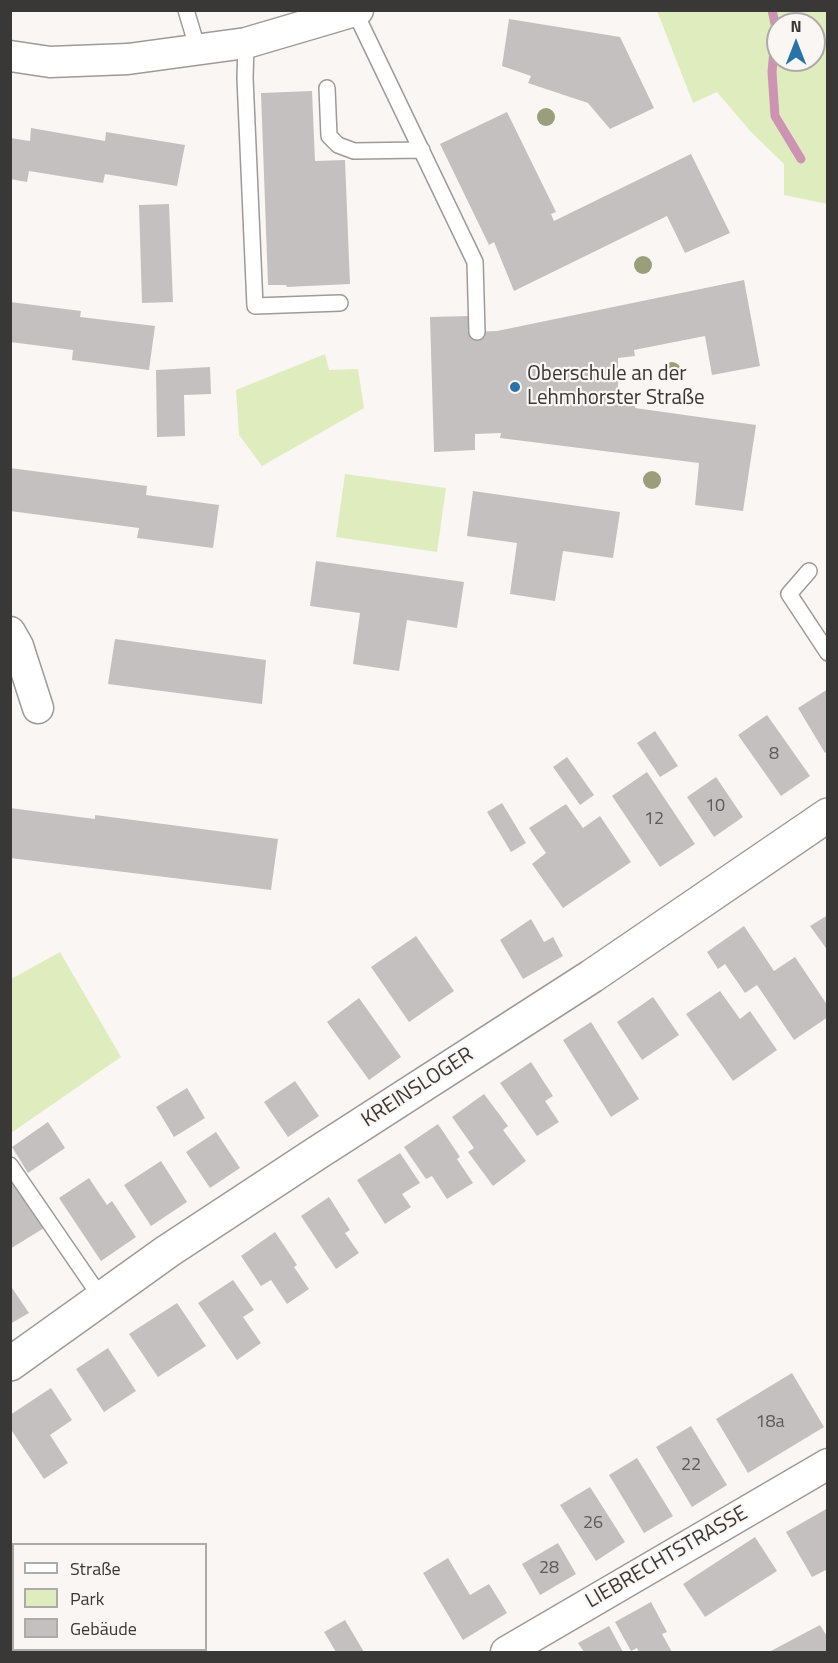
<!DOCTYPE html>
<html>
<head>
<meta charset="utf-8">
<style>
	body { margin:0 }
	#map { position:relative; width:838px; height:1663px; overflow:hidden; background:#faf6f3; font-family:"Titillium Web",sans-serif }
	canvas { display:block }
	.frame { position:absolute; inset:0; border:12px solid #3a3837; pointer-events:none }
	.legend { position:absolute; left:12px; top:1543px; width:195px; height:108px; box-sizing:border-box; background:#faf6f3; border:2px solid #adaaa8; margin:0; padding:8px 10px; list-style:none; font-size:18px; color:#3a3837 }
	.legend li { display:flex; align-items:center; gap:12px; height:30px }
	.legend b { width:30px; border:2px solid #adaaa8 }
	.north { position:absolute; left:766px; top:12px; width:60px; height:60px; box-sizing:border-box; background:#faf6f3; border:2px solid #adaaa8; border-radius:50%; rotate:0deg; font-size:16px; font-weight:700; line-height:24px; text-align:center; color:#3a3837 }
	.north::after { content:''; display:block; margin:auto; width:21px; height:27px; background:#2874a7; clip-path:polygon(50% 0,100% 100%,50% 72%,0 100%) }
</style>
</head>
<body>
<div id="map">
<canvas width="838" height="1663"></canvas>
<div class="frame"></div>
<ul class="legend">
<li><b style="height:8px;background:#fff"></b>Straße</li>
<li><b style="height:16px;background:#dfedbe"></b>Park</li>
<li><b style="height:16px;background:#c5c0c0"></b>Gebäude</li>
</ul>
<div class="north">N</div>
</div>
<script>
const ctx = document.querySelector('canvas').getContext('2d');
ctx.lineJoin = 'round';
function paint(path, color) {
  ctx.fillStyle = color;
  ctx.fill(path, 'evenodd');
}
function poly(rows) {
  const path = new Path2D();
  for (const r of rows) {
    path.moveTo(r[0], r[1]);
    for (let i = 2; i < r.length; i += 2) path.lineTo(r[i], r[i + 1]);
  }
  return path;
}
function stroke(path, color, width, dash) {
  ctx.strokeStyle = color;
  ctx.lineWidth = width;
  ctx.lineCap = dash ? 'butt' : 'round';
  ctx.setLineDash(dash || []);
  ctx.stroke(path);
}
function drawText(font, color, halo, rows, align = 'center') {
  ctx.font = font + ' "Titillium Web",sans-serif';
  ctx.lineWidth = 4.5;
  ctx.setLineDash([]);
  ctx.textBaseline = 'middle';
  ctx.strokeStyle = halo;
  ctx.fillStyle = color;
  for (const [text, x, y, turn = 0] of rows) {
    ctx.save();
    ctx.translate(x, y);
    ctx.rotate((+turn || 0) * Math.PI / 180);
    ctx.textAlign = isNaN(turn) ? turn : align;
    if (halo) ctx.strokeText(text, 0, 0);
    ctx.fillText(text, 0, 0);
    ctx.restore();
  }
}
paint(poly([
	[657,11,827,11,827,204,784,195,784,164,751,132,717,92,693,103],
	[778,24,814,24,814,60,778,60],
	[325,354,329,370,358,369,364,408,262,466,239,435,236,390],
	[345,474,446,488,437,552,336,537],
	[60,952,121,1057,11,1133,11,979]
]), '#dfedbe');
stroke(poly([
	[772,10,776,28,772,72,775,116,801,159]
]), '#cd93b3', 9);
paint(poly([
	[509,19,620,37,654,108,610,129,588,103,528,83,531,76,502,66],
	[312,91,315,161,345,160,350,284,287,287,286,285,268,285,261,93],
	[507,112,556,212,551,214,554,221,691,154,730,233,685,253,667,216,514,291,494,242,489,245,440,144],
	[31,128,105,141,106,132,185,145,177,186,105,174,103,183,29,171,27,182,10,179,10,138,30,141],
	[169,204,173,302,142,303,139,205],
	[744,280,760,366,712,375,705,336,634,350,635,356,618,358,618,398,636,400,635,408,756,425,743,511,695,505,699,463,500,438,501,433,475,434,475,450,434,452,430,317,470,316,470,332,497,331],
	[10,302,81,311,80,317,155,326,149,370,72,360,73,350,10,342],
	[210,367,211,394,184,395,185,436,157,437,156,370],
	[10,468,147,486,146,495,219,505,213,548,137,538,139,528,10,511],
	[473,491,620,512,613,558,563,551,555,601,510,594,517,543,467,536],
	[316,561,464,582,457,628,407,620,399,671,353,664,360,613,310,606],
	[115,639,266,660,262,704,108,684],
	[828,689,828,751,825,753,798,708],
	[767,715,810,776,781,796,738,735],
	[655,731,678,766,660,777,637,743],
	[567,757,594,795,580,805,553,767],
	[647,772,695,844,660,867,612,796],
	[716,777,743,817,714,837,687,797],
	[502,803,526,843,511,852,487,812],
	[566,804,583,828,600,816,631,862,563,908,532,864,546,853,529,828],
	[10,808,95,819,95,815,278,839,271,890,10,858],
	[828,915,828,951,810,926],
	[531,919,544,942,553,937,563,956,523,979,500,940],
	[744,926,774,971,795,957,828,1006,828,1017,794,1040,757,985,745,993,725,964,718,969,707,952],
	[416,936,454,991,409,1022,371,967],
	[720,991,740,1019,750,1011,777,1050,733,1081,686,1014],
	[653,997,679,1035,642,1060,617,1022],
	[359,998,401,1057,369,1080,327,1022],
	[591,1022,639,1099,611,1117,563,1040],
	[531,1062,553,1096,545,1101,559,1122,537,1136,500,1083],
	[295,1081,319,1116,288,1137,264,1102],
	[187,1088,205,1118,174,1137,156,1107],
	[484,1094,508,1126,503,1130,526,1161,493,1186,468,1152,474,1148,452,1117],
	[48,1122,65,1148,28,1173,12,1147],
	[438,1124,460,1157,457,1159,473,1183,447,1199,432,1176,426,1179,404,1147],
	[216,1132,240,1168,210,1188,186,1152],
	[400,1153,420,1183,402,1194,411,1207,385,1224,357,1180],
	[161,1161,187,1202,151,1226,124,1185],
	[10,1177,44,1228,10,1249],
	[89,1178,107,1205,112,1201,136,1237,101,1261,59,1198],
	[329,1197,350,1230,345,1233,359,1253,336,1269,301,1216],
	[275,1232,297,1265,294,1267,309,1289,287,1304,271,1280,261,1286,241,1256],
	[233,1280,254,1310,243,1317,261,1343,237,1360,198,1303],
	[10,1285,29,1313,10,1324],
	[177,1303,206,1346,158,1377,129,1334],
	[108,1348,136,1391,104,1412,76,1369],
	[792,1373,824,1427,748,1473,716,1419],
	[51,1388,72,1420,50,1435,68,1463,44,1479,10,1428,10,1415],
	[691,1426,727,1485,692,1507,656,1447],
	[637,1458,673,1516,644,1533,609,1475],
	[590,1487,625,1542,596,1561,560,1505],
	[828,1508,828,1569,812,1577,786,1532],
	[755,1537,777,1571,705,1617,683,1584],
	[558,1543,576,1574,540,1595,522,1564],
	[448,1558,470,1595,489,1584,507,1613,463,1640,423,1573],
	[651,1602,667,1632,662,1634,672,1652,639,1652,637,1648,631,1651,615,1622],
	[345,1620,364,1652,336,1652,324,1632],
	[820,1625,828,1638,828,1652,769,1652],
	[609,1626,623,1652,584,1652,578,1643]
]), '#c5c0c0');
const lane = poly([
	[186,10,198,50],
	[355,12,475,262,477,332],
	[246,43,245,78,255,306,340,303],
	[327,88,329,136,338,145,354,151,422,150],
	[809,571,789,594,828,653],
	[10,1165,102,1299]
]);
const street = poly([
	[10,56,50,62,128,59,246,43,358,10],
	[10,632,18,646,38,708],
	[506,1652,828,1464]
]);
const secondary = poly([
	[10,1364,168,1251,317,1153,592,976,828,815]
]);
stroke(lane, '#9e9a97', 18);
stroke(street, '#9e9a97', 33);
stroke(secondary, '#9e9a97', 36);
stroke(lane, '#fff', 15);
stroke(street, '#fff', 30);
stroke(secondary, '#fff', 33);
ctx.fillStyle = '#999f7b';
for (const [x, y] of [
	[546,117],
	[643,265],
	[672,371],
	[652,480]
]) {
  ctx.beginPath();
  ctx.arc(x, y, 9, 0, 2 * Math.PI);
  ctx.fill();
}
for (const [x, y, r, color] of [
	[515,387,6,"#2874a7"]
]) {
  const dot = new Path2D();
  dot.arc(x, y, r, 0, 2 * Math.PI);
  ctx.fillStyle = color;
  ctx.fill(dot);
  stroke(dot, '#faf6f3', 2);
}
drawText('18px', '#5d5a59', null, [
	["8",774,755],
	["10",715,807],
	["12",654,820],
	["18a",770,1423],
	["22",691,1466],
	["26",593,1524],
	["28",549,1569]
]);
drawText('21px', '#3a3837', '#faf6f3', [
	["Oberschule an der",527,375],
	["Lehmhorster Straße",527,399]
], 'left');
drawText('21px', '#3a3837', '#faf6f3', [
	["KREINSLOGER",418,1088,-33],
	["LIEBRECHTSTRASSE",667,1558,-30]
]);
</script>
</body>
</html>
